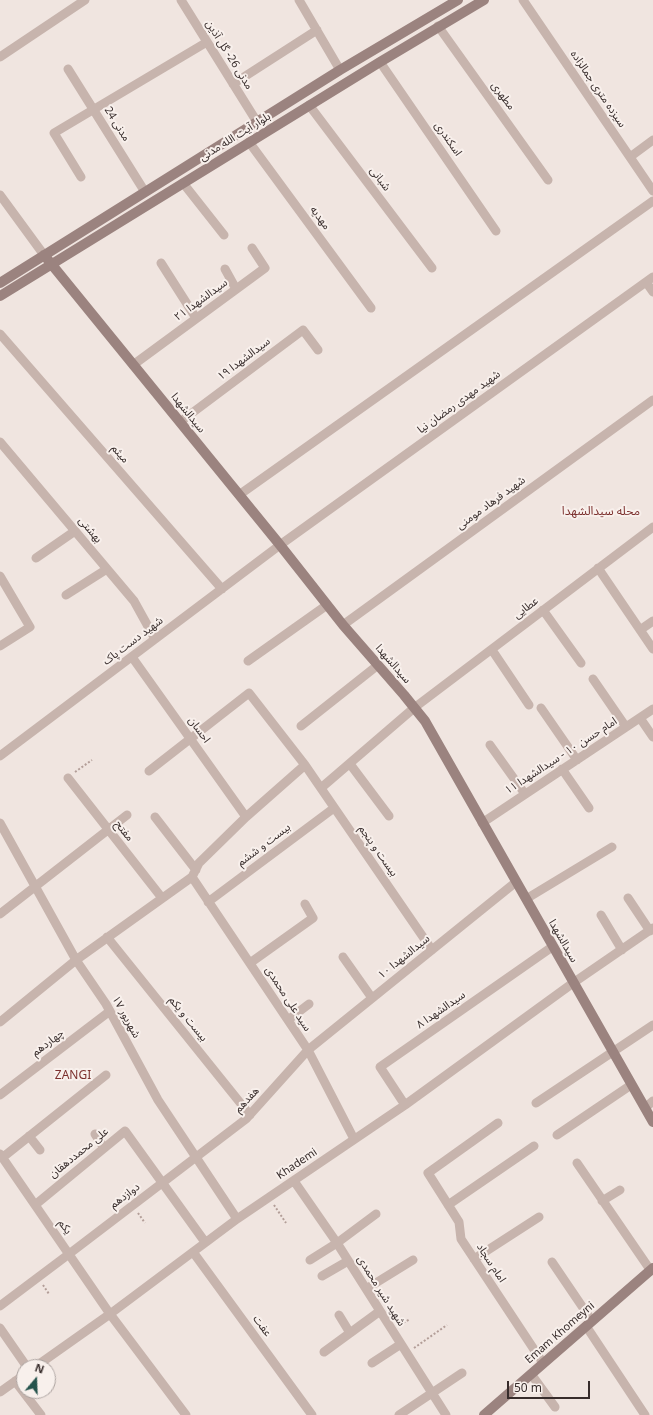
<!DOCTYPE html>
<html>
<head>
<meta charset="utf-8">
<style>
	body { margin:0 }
	#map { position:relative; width:653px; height:1415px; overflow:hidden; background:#f0e5e0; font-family:"Noto Sans",sans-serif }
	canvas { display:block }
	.north { position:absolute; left:16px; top:1359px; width:40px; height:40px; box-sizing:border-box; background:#f8f0ec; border:1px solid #aba29f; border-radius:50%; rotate:19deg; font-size:11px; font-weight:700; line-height:16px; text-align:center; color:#372c2b }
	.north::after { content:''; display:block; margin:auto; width:14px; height:18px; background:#25534c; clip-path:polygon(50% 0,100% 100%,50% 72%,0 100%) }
	.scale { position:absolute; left:507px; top:1381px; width:83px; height:18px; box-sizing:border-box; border:2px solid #372c2b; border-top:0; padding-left:5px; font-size:12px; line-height:14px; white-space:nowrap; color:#372c2b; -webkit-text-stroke:3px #f8f0ec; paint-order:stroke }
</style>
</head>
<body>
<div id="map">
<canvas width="653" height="1415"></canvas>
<div class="north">N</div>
<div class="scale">50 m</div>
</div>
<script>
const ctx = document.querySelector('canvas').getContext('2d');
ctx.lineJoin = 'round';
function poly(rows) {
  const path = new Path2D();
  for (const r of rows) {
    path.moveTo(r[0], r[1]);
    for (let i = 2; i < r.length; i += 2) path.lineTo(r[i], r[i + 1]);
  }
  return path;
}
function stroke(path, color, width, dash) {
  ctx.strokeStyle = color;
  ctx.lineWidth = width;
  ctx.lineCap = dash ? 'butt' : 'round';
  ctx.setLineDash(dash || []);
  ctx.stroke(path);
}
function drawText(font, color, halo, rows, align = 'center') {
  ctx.font = font + ' "Noto Sans","Noto Sans Arabic",sans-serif';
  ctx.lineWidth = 4;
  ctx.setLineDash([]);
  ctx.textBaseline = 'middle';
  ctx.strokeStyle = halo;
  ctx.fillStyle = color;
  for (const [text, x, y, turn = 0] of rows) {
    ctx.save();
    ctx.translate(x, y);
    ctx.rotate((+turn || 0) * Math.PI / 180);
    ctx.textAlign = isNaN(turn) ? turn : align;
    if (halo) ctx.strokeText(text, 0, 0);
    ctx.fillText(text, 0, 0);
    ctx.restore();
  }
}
stroke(poly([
	[75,772,92,760],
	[274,1205,286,1223],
	[138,1213,145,1223],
	[43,1285,49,1294],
	[400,1325,410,1319],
	[414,1348,447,1325]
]), '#b39e98', 2, [2, 2]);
stroke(poly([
	[181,0,257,122],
	[299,0,340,70],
	[523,0,653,191],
	[438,26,548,180],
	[0,57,85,0],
	[380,62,496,231],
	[68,69,145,192],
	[233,84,317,30],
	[309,105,432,268],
	[249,142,371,308],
	[630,157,653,140],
	[81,177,54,133,207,42],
	[183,183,224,235],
	[0,195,44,255],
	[161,263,196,318],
	[225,269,236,289],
	[646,282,653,292],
	[0,334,222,589],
	[133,365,265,268,252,248],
	[180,422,303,330,318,350],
	[0,442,134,601,155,639],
	[239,495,653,201],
	[36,558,75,531],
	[598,568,653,649],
	[0,576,30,627,0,646],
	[66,595,107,569],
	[543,610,581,663],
	[343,625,653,400],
	[640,630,653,621],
	[492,650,529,705],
	[132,657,246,817],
	[248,661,327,605],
	[593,679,626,727],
	[541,708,577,760],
	[640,718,653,737],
	[301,726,378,665],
	[490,745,525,794],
	[0,756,280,545,653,277],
	[350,764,389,816],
	[562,769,589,808],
	[149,771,249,693,305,765,432,950],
	[68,778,162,898],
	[321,788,414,708,653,527],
	[155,817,196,870],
	[0,823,76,960,106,1004,158,1100,237,1219],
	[482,823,653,709],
	[192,877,308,1050,354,1139],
	[628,898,650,931],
	[526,899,612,847],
	[208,902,334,808],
	[0,914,127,815],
	[601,915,622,950],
	[107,937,250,1115],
	[343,957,372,998],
	[250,963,313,918,305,904],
	[288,1020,309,1004],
	[0,1022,76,960,192,877,199,863,246,817,305,765],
	[0,1095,110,1011],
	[536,1103,653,1025],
	[405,1105,380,1067,552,947],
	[645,1108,653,1101],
	[498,1123,428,1173,459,1222,461,1239,543,1363],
	[95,1134,104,1148],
	[557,1135,631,1085],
	[29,1136,40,1150],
	[0,1154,110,1314,186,1415],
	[2,1158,106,1075],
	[577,1163,651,1271],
	[294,1181,337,1243,446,1415],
	[602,1201,620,1190],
	[35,1205,125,1131,205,1242],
	[448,1205,534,1146],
	[193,1252,312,1415],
	[474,1259,539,1217],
	[310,1260,337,1243,376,1214],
	[552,1262,592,1321],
	[322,1276,348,1261],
	[366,1289,413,1260],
	[0,1306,69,1254,246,1119,308,1050,516,882],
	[339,1315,350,1333,380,1311],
	[586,1326,645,1415],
	[0,1328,27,1367],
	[324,1352,350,1333],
	[372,1363,401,1344],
	[35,1367,110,1314,237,1219,405,1105,573,983,653,928],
	[531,1374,555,1407],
	[15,1381,41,1415],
	[0,1392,24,1375],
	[399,1415,462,1373]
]), '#c7b4ad', 9);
stroke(poly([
	[44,255,280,545,343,625,404,695,425,721,653,1122],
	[0,283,340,70,458,0],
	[0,296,380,62,484,0],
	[484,1415,653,1268]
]), '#9b837f', 10);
drawText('11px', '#372c2b', '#f8f0ec', [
	["مدنی 26- گل آذین",229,55,58],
	["سیزده متری جمالزاده",598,89,56],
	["مطهری",503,96,54],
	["مدنی 24",117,124,58],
	["بلوار آیت الله مدنی",235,137,-32],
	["اسکندری",448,139,55],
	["شبانی",380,179,53],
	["مهدیه",320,218,54],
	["سیدالشهدا ۲۱",201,300,-36],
	["سیدالشهدا ۱۹",244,359,-37],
	["شهید مهدی رمضان نیا",459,402,-36],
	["سیدالشهدا",188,413,51],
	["میثم",120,454,49],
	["شهید فرهاد مومنی",491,503,-36],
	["بهشتی",90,530,50],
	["عطایی",526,608,-37],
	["شهید دست پاک",133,641,-37],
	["سیدالشهدا",393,664,49],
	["احسان",199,730,54],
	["امام حسن ۱۰ - سیدالشهدا ۱۱",561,756,-33],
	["مفتح",124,831,52],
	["بیست و ششم",264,845,-37],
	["بیست و پنجم",378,851,55],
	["سیدالشهدا",563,941,60],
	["سیدالشهدا ۱۰",404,957,-39],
	["سید علی محمدی",288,999,57],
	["سیدالشهدا ۸",441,1010,-35],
	["۱۷ شهریور",126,1017,61],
	["بیست و یکم",188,1019,51],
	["چهاردهم",48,1043,-37],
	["هفدهم",247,1100,-47],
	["علی محمددهقان",79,1153,-39],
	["Khademi",297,1164,-34],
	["دوازدهم",125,1196,-37],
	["یکم",65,1227,55],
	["امام سجاد",491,1263,57],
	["شهید شیر محمدی",381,1291,58],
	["عفت",262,1326,54],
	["Emam Khomeyni",560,1333,-41]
]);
drawText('12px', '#7c302e', '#f8f0ec', [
	["محله سیدالشهدا",601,512],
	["ZANGI",73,1076]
]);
</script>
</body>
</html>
